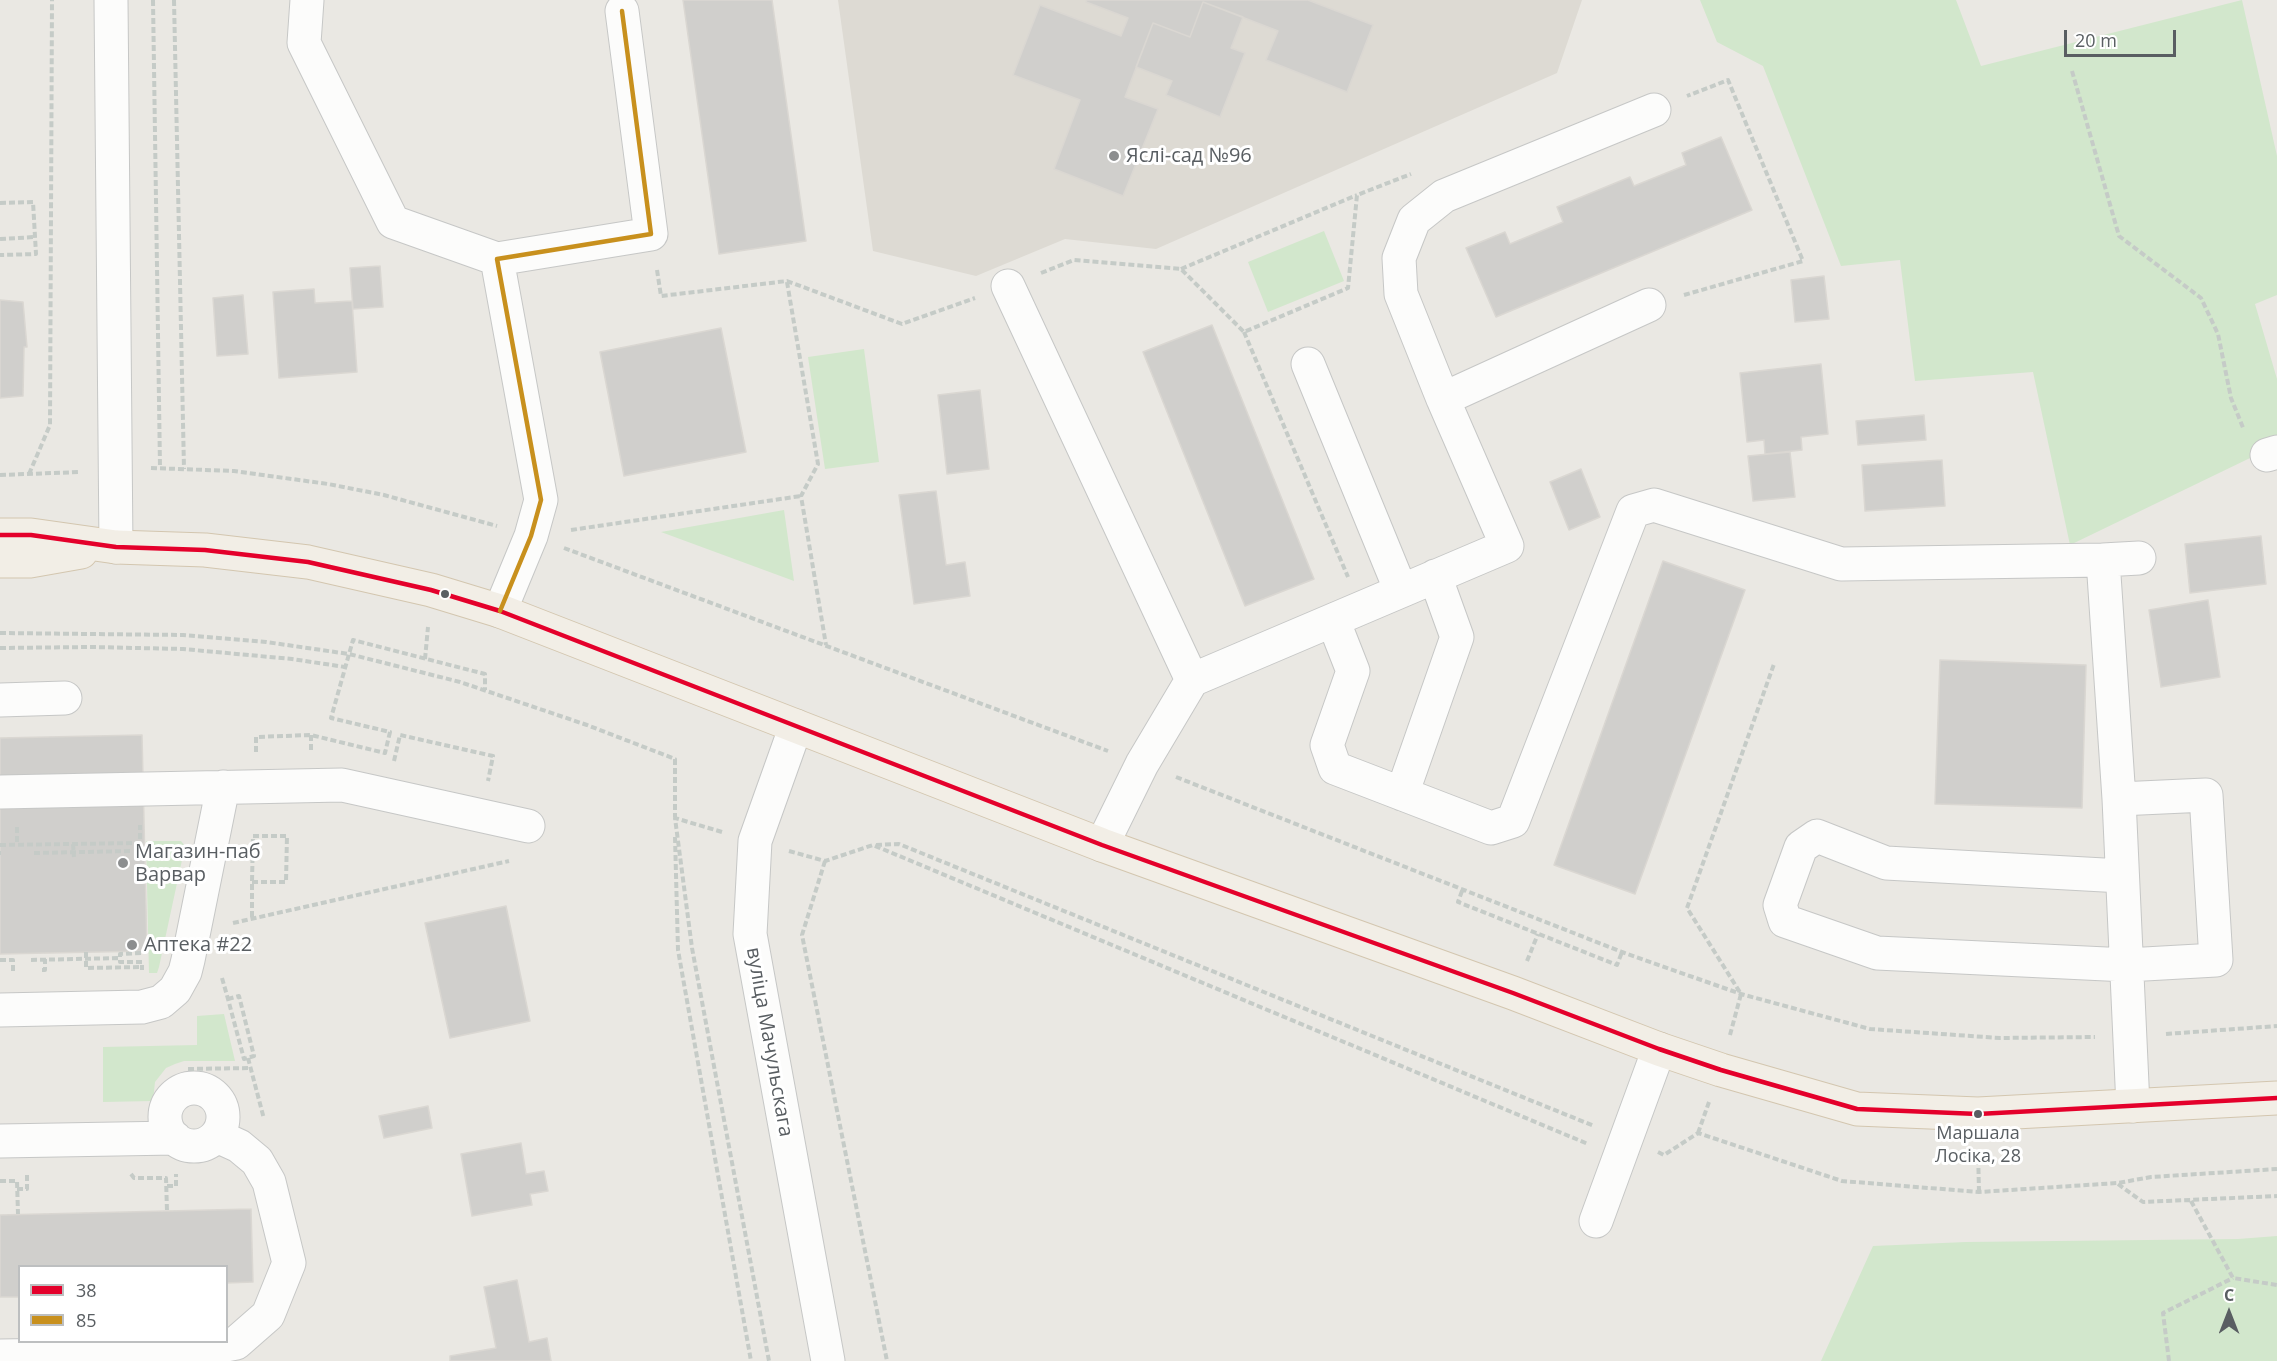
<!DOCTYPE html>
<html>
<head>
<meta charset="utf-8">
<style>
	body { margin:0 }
	#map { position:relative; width:2277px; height:1361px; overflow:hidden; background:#eae8e3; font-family:"Open Sans",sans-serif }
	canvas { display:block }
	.legend { position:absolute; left:18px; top:1265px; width:210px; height:78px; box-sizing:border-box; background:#fff; border:2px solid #bdbfc0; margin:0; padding:8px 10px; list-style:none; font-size:18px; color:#595e62 }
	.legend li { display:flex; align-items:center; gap:12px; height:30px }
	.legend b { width:30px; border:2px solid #bdbfc0 }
	.north { position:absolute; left:2199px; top:1283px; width:60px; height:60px; -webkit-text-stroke:4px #fff; paint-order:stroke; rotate:0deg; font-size:16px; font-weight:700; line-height:24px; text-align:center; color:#595e62 }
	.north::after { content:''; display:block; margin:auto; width:21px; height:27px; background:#595e62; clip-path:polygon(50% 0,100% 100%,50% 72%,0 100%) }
	.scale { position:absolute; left:2064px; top:30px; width:112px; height:27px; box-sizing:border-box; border:3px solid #595e62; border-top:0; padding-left:8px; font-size:18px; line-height:21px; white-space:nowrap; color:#595e62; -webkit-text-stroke:4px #fff; paint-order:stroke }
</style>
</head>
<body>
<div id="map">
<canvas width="2277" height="1361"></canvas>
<ul class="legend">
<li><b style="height:8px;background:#e4002b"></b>38</li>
<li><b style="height:8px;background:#c8901d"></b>85</li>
</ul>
<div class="north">С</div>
<div class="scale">20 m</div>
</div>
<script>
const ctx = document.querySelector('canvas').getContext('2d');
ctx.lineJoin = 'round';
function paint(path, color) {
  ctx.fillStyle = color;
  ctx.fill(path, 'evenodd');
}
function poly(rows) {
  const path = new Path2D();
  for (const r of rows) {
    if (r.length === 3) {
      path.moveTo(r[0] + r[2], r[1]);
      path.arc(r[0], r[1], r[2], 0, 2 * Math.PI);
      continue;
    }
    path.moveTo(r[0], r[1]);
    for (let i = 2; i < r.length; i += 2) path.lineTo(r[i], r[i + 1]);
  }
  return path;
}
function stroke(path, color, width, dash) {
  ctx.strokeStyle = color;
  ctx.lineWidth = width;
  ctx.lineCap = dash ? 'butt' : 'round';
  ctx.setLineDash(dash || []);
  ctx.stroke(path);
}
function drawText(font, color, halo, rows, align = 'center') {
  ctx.font = font + ' "Open Sans",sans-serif';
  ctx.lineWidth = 6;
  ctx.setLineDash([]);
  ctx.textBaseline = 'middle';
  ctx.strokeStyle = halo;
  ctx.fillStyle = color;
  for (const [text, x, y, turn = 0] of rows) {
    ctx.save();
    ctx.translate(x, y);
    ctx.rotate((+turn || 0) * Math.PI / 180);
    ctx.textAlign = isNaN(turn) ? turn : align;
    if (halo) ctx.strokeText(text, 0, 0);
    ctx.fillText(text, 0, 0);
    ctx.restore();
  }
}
paint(poly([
	[838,0,1582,0,1557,73,1156,249,1065,239,976,276,873,251]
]), '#dddad3');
paint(poly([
	[1700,0,1956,0,1981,66,2242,0,2277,156,2277,295,2255,304,2277,379,2277,445,2070,545,2033,372,1915,381,1900,260,1841,266,1763,66,1717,42],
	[1324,231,1344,281,1268,312,1248,262],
	[864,349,879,462,825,469,808,357],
	[784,510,794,581,661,532],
	[181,841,185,846,159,967,157,973,149,973,146,841],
	[224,1014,235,1061,184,1061,175,1064,166,1068,155,1082,153,1101,103,1102,103,1047,197,1045,197,1016],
	[2277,1236,2277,1361,1821,1361,1873,1246,1966,1242,2238,1239]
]), '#d2e7cc');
const building = poly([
	[683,0,772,0,806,241,719,254,683,0],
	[1087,0,1308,0,1373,25,1347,92,1266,60,1278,31,1203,2,1190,37,1153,23,1125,97,1158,109,1123,196,1054,169,1080,100,1013,75,1040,5,1121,36,1128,18,1086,2,1087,0],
	[1203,2,1243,17,1231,48,1245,53,1220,117,1166,95,1172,81,1136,67,1153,23,1190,37,1203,2],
	[1721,137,1752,210,1496,317,1466,248,1505,232,1510,244,1563,222,1557,207,1630,177,1634,186,1686,165,1682,153,1721,137],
	[380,266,383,307,353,309,350,268,380,266],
	[1824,276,1829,319,1795,322,1791,280,1824,276],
	[314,289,315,303,352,301,357,372,279,378,273,292,314,289],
	[243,295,248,354,217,356,213,298,243,295],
	[0,300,23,302,27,347,24,347,23,396,0,398,0,300],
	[1212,325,1314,579,1245,606,1143,352,1212,325],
	[721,328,746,452,624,476,600,352,721,328],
	[1821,364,1828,434,1801,437,1802,450,1765,454,1764,440,1747,442,1740,373,1821,364],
	[980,390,989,469,947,474,938,395,980,390],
	[1924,415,1926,440,1858,445,1856,421,1924,415],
	[1790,452,1795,497,1753,501,1748,456,1790,452],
	[1942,460,1945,506,1865,511,1862,465,1942,460],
	[1581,469,1600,517,1569,530,1550,482,1581,469],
	[936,491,946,565,965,562,970,596,914,604,899,495,936,491],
	[2261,536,2266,584,2190,593,2185,544,2261,536],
	[1663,561,1745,590,1635,894,1554,865,1663,561],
	[2208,600,2220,677,2161,687,2149,610,2208,600],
	[1940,660,2086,665,2082,808,1935,804,1940,660],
	[142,735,147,951,0,954,0,738,142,735],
	[506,906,530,1021,450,1038,425,923,506,906],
	[428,1106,432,1128,384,1138,379,1116,428,1106],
	[521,1143,526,1174,544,1171,548,1191,530,1194,532,1205,472,1216,461,1154,521,1143],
	[251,1209,253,1282,226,1283,226,1266,20,1266,20,1297,0,1297,0,1215,251,1209],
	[517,1280,529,1342,547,1338,551,1361,450,1361,450,1356,496,1348,484,1287,517,1280]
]);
paint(building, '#d0cfcc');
stroke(building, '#dad7d2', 1.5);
const minor = poly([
	[111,0,116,547],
	[307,0,304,43,393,222,497,259,651,234,622,11],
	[497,259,541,500,531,536,500,611],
	[1008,286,1192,680],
	[1308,364,1401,591],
	[1443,399,1649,305],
	[2267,455,2277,452],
	[2103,560,2139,558],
	[1333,620,1353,671,1327,745,1335,768,1491,828,1513,821,1633,511,1654,505,1841,564,2103,560,2119,799,2133,1106],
	[0,700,65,698],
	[796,726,755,841,750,934,828,1361],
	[0,792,342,785,528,826],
	[1402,794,1457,637,1435,576],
	[2119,799,2206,795,2216,960,2127,965,1877,953,1785,921,1780,905,1801,847,1817,836,1886,863,2122,876],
	[1102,845,1142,764,1192,680,1507,546,1443,399,1401,294,1399,258,1414,220,1444,196,1654,110],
	[0,1010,142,1007,161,1002,175,990,185,972,188,960,223,787],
	[194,1117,29],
	[0,1141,175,1138],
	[1596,1221,1659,1049],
	[0,1356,187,1353,236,1343,268,1315,289,1263,269,1182,257,1161,239,1146,217,1136]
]);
const major = poly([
	[0,535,31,535,116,547,205,550,308,562,431,590,500,611,1102,845,1513,993,1659,1049,1721,1070,1857,1109,1978,1114,2277,1098],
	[0,561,30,561,81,552]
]);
stroke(minor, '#c6c7c6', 35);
stroke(major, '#d3c6af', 35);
stroke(poly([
	[153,0,160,467],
	[174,0,184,469],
	[2072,71,2119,236,2201,298,2218,334,2231,398,2244,430],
	[0,203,33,202,36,254,0,255],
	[0,239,35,237],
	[1181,269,1357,195],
	[657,270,661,296,787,281,902,324,975,298],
	[1041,273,1074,260,1181,269,1244,332,1348,288,1357,195,1411,174],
	[787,282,818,464,801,496,826,645],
	[1684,295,1803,261,1728,80,1687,96],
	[1244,332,1348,577],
	[151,468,234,471,328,484,384,495,497,526],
	[29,474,50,425,52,0],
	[0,475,80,472],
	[571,530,801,496],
	[564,548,1108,751],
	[0,633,183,635,266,642,349,654,460,682,587,725,675,759,675,817],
	[0,648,91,647,183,649,292,659,345,667],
	[425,659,428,627],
	[311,750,311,735],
	[256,752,256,737,311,735,385,753,390,732,331,718,353,640,485,674,485,690],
	[394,761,400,735,493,756,488,781],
	[1176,777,1622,952,1741,994,1870,1029,2000,1038,2095,1037],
	[17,827,17,845],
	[722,832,675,818,692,948,769,1361],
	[675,837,678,950,751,1361],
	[73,844,74,857],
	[0,845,140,843,140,825],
	[876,845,899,844,1594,1126],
	[789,851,825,861,873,845,1588,1144],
	[0,853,1,853],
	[34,853,133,851],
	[825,861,802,935,887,1361],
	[252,882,286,882,287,836,253,836,252,882,252,919],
	[1462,891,1458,902,1617,965,1622,952],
	[233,923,509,861],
	[86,952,86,968,142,967],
	[141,953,120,954,120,962,142,962,142,970],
	[0,960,13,960,13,971],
	[31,960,120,958],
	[1527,961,1538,934],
	[42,970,45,970,45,959],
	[222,978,228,999,244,1059,254,1056,239,996,228,999],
	[2166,1034,2277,1026],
	[1730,1035,1741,994,1687,908,1774,664],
	[248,1058,264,1119],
	[188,1069,251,1068],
	[1698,1133,1709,1102],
	[1978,1150,1979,1192],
	[1658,1152,1664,1155,1698,1133,1842,1181,1979,1192,2118,1183,2151,1177,2277,1169],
	[131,1174,134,1178,166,1178,167,1211],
	[0,1181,17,1181,18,1214],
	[2118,1184,2143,1202,2277,1196],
	[167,1186,176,1186,176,1174],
	[17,1189,27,1189,27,1175],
	[2191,1201,2233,1278,2277,1285],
	[2169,1361,2163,1313,2233,1278]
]), '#c5cbc7', 4, [6, 3]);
stroke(minor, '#fcfcfb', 33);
stroke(major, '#f2eee6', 33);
stroke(poly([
	[0,535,31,535,116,547,205,550,308,562,431,590,500,611,1102,845,1513,993,1659,1049,1721,1070,1857,1109,1978,1114,2277,1098]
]), '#e4002b', 4.5);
stroke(poly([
	[500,611,531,536,541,500,497,259,651,234,622,11]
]), '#c8901d', 4.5);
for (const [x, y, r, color] of [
	[1114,156,6,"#8c8e8f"],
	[445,594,5,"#595e62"],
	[123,863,6,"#8c8e8f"],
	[132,945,6,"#8c8e8f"],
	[1978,1114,5,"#595e62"]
]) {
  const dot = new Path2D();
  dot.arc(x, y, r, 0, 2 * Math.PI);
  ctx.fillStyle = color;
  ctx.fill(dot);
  stroke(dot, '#fff', 2);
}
drawText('18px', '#595e62', '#fff', [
	["Маршала",1978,1134],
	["Лосіка, 28",1978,1157]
]);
drawText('20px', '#595e62', '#fff', [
	["Яслі-сад №96",1126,156],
	["Магазин-паб",135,852],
	["Варвар",135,875],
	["Аптека #22",144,945]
], 'left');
drawText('20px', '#595e62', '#fff', [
	["вуліца Мачульскага",769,1042,80]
]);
</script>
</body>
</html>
